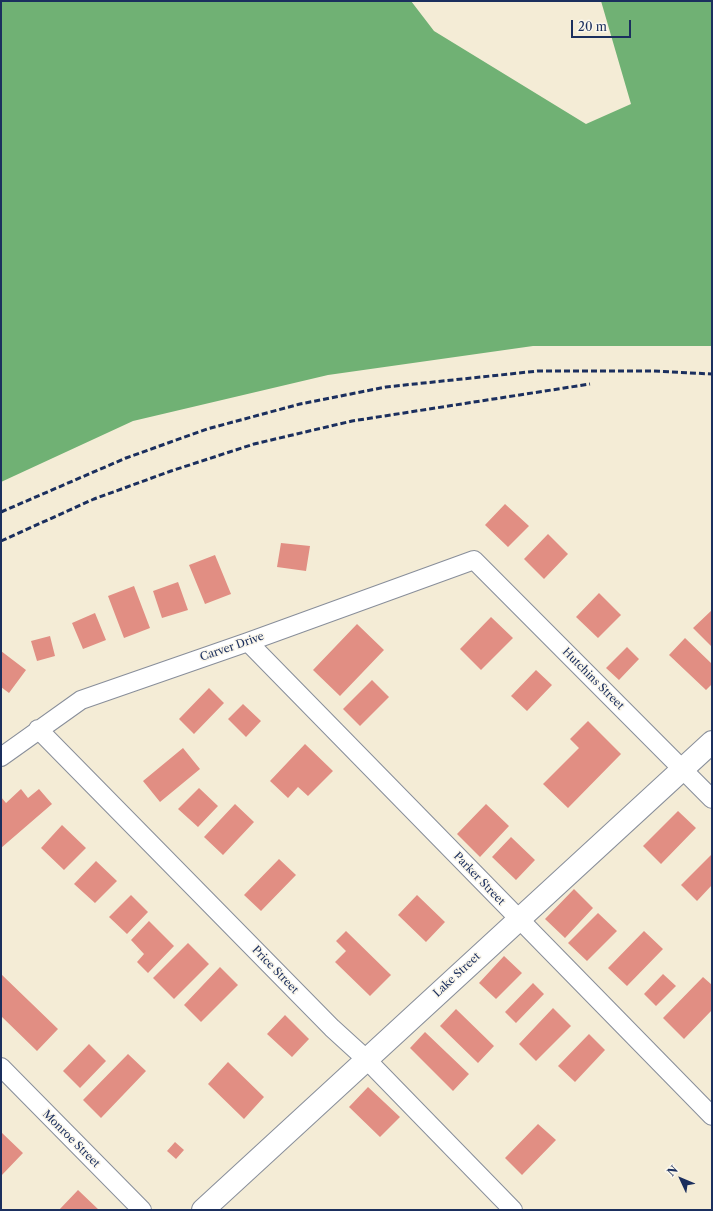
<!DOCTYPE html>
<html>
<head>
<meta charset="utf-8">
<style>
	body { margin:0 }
	#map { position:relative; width:713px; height:1211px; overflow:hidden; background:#f4ecd6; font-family:"Libre Caslon Text",serif }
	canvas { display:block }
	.frame { position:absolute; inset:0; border:2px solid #1b2f5e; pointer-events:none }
	.north { position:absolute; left:661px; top:1159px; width:40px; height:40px; -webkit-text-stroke:3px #fbf7ec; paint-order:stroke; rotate:314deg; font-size:11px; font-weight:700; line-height:16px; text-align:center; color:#1b2f5e }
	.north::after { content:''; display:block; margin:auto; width:14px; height:18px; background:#1b2f5e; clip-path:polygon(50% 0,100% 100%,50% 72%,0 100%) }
	.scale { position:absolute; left:571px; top:20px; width:60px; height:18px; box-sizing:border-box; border:2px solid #1b2f5e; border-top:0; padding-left:5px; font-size:12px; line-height:14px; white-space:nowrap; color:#1b2f5e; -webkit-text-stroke:3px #fbf7ec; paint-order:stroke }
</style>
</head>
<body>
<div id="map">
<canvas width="713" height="1211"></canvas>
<div class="frame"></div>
<div class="north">N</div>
<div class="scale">20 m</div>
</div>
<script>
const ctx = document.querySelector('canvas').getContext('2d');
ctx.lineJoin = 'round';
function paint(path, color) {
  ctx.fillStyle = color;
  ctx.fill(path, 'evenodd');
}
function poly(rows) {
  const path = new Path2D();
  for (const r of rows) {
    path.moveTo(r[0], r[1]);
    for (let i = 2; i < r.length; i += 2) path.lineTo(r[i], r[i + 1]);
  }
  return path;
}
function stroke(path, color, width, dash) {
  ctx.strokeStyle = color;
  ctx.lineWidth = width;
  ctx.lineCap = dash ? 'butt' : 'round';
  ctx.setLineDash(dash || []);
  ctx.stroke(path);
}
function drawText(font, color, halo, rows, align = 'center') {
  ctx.font = font + ' "Libre Caslon Text",serif';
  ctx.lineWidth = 3;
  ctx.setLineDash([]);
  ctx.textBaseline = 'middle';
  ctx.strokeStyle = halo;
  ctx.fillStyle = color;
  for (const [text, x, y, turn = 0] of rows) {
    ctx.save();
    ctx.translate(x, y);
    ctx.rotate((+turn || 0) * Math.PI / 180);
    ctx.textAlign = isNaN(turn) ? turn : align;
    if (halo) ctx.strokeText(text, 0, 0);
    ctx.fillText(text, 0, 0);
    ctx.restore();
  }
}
paint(poly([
	[1,1,411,1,434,31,586,124,631,104,601,1,712,1,712,346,533,346,328,375,133,421,1,482]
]), '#70b174');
paint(poly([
	[505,504,529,526,508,547,485,525],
	[548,534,568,554,544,579,524,559],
	[281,543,310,546,306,571,277,567],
	[215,555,231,594,205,604,189,565],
	[178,582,188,610,162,618,153,591],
	[134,586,150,628,124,638,108,596],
	[599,593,621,615,598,638,576,617],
	[712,610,712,647,693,628],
	[95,613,106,640,83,649,72,623],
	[491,617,513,638,481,670,460,649],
	[357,624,384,650,340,696,313,670],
	[50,636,55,656,37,661,31,641],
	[685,638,712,664,712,684,706,690,669,655],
	[627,647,639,659,619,680,606,668],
	[1,651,26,670,9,693,1,687],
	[536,670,552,685,527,711,511,696],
	[372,680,389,697,360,726,343,709],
	[209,688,224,703,194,734,179,719],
	[243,704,261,721,246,737,228,719],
	[588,721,621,754,568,808,543,784,579,748,570,739],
	[305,744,333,771,308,796,298,787,288,798,270,781],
	[183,748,200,769,160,802,143,781],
	[199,788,218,806,198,827,178,809],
	[21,789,28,798,39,789,52,804,1,848,1,797,6,803],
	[235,804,254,822,223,855,204,837],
	[486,804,509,826,480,857,457,834],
	[678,811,696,828,661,864,643,846],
	[62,825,86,848,64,870,41,848],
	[511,837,535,860,516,880,492,857],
	[712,854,712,885,697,901,681,885],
	[279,859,296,875,261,911,244,895],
	[96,861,117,881,95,903,74,884],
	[574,889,593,908,565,938,545,919],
	[131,895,148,912,127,934,109,917],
	[417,895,445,922,426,942,398,915],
	[598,913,617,931,587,961,568,943],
	[149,921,174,946,148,973,137,962,144,954,131,940],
	[346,931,391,975,370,996,335,962,346,951,336,941],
	[644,931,663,949,627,986,608,968],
	[188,943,209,964,174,999,153,978],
	[504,956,522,973,496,999,479,983],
	[220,967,238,985,201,1022,184,1005],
	[1,974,58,1029,37,1051,1,1016],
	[663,974,676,986,656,1006,644,994],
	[703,977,712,985,712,1010,684,1039,663,1018],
	[533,983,544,994,516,1023,505,1012],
	[553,1008,571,1026,536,1061,519,1044],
	[456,1009,494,1046,478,1063,440,1026],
	[285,1015,309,1039,292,1057,267,1034],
	[425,1032,469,1074,453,1091,410,1048],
	[589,1034,605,1050,575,1082,558,1066],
	[89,1044,106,1061,80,1088,63,1071],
	[128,1054,146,1071,101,1118,83,1100],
	[228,1062,264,1097,244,1119,208,1084],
	[368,1087,400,1117,380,1137,349,1107],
	[538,1124,556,1140,522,1175,505,1158],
	[1,1132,23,1153,1,1176],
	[175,1142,184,1150,176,1159,167,1151],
	[78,1190,99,1210,59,1210]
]), '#e18e83');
const minor = poly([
	[248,642,712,1116],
	[38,729,332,1028,366,1059,513,1210],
	[1,757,81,700,248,642,474,560,712,799],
	[1,1067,142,1210]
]);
const tertiary = poly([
	[203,1210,712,742]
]);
stroke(minor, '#888e9a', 20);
stroke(tertiary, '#888e9a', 24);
stroke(minor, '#fff', 18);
stroke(tertiary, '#fff', 22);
stroke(poly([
	[1,512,126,458,207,429,300,404,386,387,538,371,653,371,712,374],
	[1,541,94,499,171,471,254,444,352,421,590,384]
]), '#1b2f5e', 3, [6, 3]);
drawText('11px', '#1b2f5e', '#fbf7ec', [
	["Carver Drive",232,647,-19],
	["Hutchins Street",593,679,45],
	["Parker Street",479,879,46],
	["Price Street",275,970,46],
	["Lake Street",457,975,-43],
	["Monroe Street",71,1139,45]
]);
</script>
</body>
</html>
